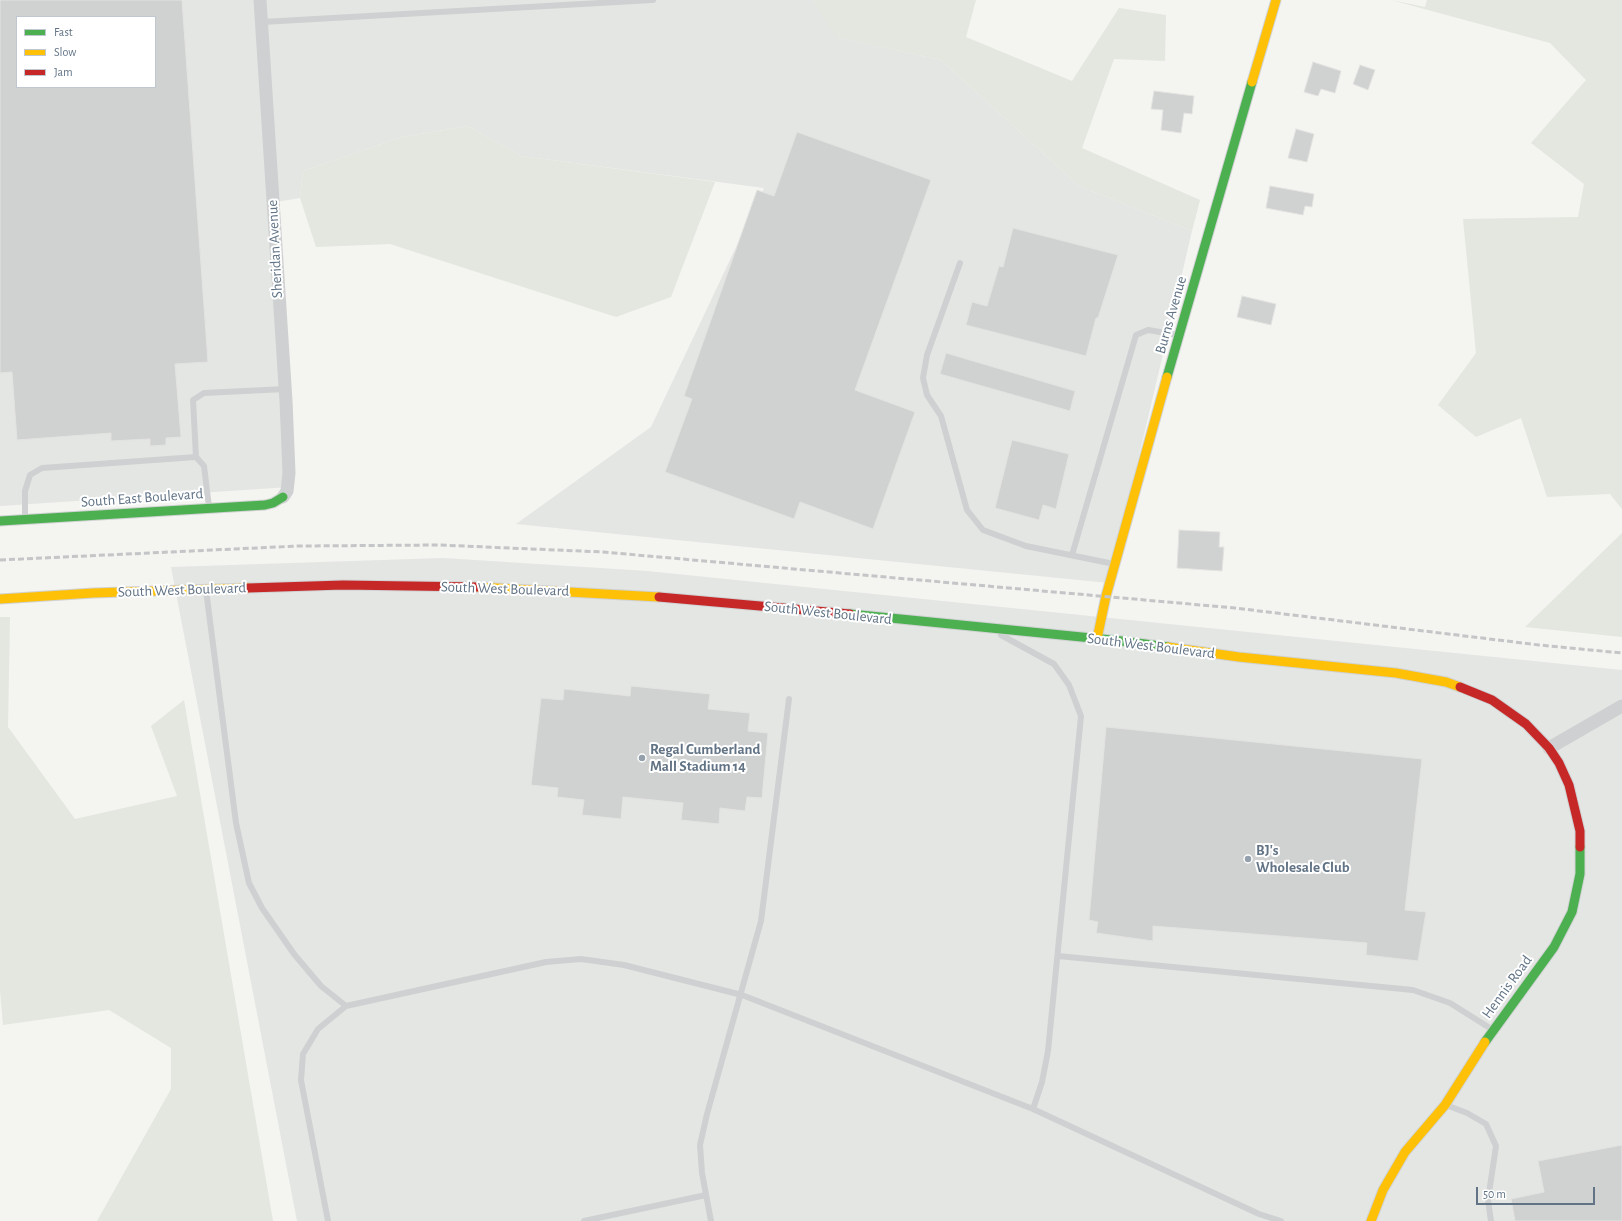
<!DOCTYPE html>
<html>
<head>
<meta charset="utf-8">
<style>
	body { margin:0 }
	#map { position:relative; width:1622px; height:1221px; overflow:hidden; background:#f4f4f1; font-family:"Alegreya Sans",sans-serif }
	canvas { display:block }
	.legend { position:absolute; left:16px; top:16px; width:140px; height:72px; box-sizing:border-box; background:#fff; border:1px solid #c0c7ce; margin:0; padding:5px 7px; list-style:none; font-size:12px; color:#617385 }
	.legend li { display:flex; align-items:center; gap:8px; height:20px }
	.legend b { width:20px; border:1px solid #c0c7ce }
	.scale { position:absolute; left:1476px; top:1187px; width:119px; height:18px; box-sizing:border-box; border:2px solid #617385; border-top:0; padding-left:5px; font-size:12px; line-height:14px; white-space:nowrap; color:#617385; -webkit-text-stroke:3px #fff; paint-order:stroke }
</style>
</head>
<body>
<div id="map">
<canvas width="1622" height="1221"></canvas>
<ul class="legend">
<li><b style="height:5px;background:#4caf50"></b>Fast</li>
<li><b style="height:5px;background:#ffc107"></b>Slow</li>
<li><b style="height:5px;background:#c62828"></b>Jam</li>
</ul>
<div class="scale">50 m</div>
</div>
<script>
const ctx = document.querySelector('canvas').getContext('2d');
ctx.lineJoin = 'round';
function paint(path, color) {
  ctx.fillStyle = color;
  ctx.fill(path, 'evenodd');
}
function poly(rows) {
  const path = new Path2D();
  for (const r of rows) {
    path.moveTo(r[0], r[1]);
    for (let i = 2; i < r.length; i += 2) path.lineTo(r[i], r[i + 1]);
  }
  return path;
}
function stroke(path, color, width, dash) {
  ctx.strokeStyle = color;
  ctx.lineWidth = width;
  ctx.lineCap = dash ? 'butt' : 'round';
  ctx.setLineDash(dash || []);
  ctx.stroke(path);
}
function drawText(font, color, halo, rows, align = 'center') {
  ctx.font = font + ' "Alegreya Sans",sans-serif';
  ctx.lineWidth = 4;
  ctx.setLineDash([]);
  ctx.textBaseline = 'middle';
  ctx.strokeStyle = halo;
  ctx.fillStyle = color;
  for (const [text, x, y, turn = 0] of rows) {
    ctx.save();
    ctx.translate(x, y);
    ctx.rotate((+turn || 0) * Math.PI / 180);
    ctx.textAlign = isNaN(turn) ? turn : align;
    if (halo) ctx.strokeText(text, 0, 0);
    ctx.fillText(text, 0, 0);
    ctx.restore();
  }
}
paint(poly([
	[0,0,813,0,837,37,941,60,1079,186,1192,231,1109,583,516,524,651,427,764,188,521,156,468,126,402,137,303,171,300,198,270,203,290,487,0,506],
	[17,17,155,17,155,87,17,87],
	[443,558,647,571,1622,670,1622,1221,297,1221,171,567]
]), '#e4e6e4');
paint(poly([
	[813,0,976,0,966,37,1072,81,1119,8,1166,15,1165,61,1114,59,1082,148,1200,200,1192,231,1079,186,941,60,836,37],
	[1391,0,1425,7,1427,0,1622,0,1622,509,1610,494,1547,497,1521,418,1476,437,1438,405,1476,353,1463,219,1578,217,1584,184,1531,143,1586,80,1550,43],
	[468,126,521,156,715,182,671,297,616,317,390,244,316,247,300,198,303,171,402,137],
	[1622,533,1622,637,1525,627],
	[0,617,10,617,8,727,75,819,177,796,151,726,184,700,273,1221,97,1221,171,1089,171,1048,109,1010,3,1025,0,991]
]), '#e3e7df');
const building = poly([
	[0,0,182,0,208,362,175,364,181,437,166,438,166,445,150,446,150,439,111,441,111,433,17,440,12,372,0,373,0,0],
	[17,17,155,17,155,87,17,87,17,17],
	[1313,62,1341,71,1335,93,1321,89,1318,96,1304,92,1313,62],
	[1360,65,1375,70,1368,90,1353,84,1360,65],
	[1154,91,1194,96,1192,114,1184,113,1181,133,1161,130,1163,110,1151,109,1154,91],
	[1296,129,1314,134,1307,162,1288,158,1296,129],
	[797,132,931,180,855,390,915,412,873,529,800,502,794,519,665,472,692,399,684,396,757,190,774,196,797,132],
	[1270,186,1314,194,1312,207,1305,206,1303,215,1266,208,1270,186],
	[1013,228,1118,255,1098,318,1096,318,1086,356,966,325,972,302,987,306,999,266,1003,267,1013,228],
	[1242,296,1276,304,1271,325,1237,317,1242,296],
	[946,353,1075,391,1070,411,940,374,946,353],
	[1012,440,1069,454,1056,509,1043,505,1039,520,995,508,1012,440],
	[1179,530,1220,532,1219,547,1224,547,1222,571,1177,568,1179,530],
	[631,686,710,694,708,709,750,713,748,731,768,733,762,798,747,797,745,811,720,808,719,824,681,820,683,803,623,797,621,819,582,815,584,800,557,797,558,788,531,785,541,698,563,700,564,689,630,696,631,686],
	[1106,727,1422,759,1405,910,1426,912,1418,961,1366,955,1367,943,1153,926,1153,941,1096,933,1098,922,1089,920,1106,727],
	[1622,1145,1622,1221,1515,1221,1511,1199,1544,1192,1538,1161,1622,1145]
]);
paint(building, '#d0d1d1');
stroke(building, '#e3e3e1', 1);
const fast = poly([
	[1167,377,1252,82],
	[0,521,265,505,273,503,283,497],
	[850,614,1122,641,1168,647],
	[1485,1042,1554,947,1572,912,1580,874,1580,847]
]);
const slow = poly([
	[1252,82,1276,0],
	[478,587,659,597],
	[0,599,93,593,248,588],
	[1097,639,1106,596,1167,377],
	[1168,647,1239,657,1396,673,1446,682,1460,687],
	[1371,1221,1383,1190,1405,1152,1445,1105,1485,1042]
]);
const jam = poly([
	[248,588,343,585,478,587],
	[659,597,850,614],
	[1460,687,1492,700,1526,724,1549,748,1559,763,1569,785,1580,831,1580,847]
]);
stroke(fast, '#d0d2d3', 11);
stroke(slow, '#d0d2d3', 11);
stroke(jam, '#d0d2d3', 11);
stroke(poly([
	[262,22,653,0],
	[960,263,927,355,923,378,927,395,941,416,967,510,983,530,1026,546,1114,564],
	[209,507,204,466,196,457,193,400,204,393,285,389],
	[25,518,25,491,30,475,42,468,196,457],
	[1072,555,1136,335,1148,330,1178,335],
	[206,590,236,823,249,883,262,908,294,954,321,986,346,1006],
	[1001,635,1054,664,1069,685,1081,716,1048,1051,1042,1082,1033,1109],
	[1058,956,1413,990,1450,1003,1493,1030],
	[1446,1105,1467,1113,1486,1124,1496,1146,1488,1200,1491,1221],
	[328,1221,301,1080,303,1054,318,1029,346,1006,546,962,581,959,624,965,742,995,1033,1109,1259,1214,1281,1221],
	[584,1221,706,1195],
	[711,1221,702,1173,700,1145,707,1114,761,921,789,699]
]), '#cfd0d1', 6);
stroke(poly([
	[260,0,286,401,289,473,287,491,283,497],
	[1549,748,1622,706]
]), '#cfd0d1', 13);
stroke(fast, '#4caf50', 9);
stroke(slow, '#ffc107', 9);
stroke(jam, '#c62828', 9);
stroke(poly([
	[0,560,298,546,439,545,603,552,1235,608,1539,645,1622,653]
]), '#c4c5c6', 3, [6, 3]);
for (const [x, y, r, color] of [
	[642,758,4,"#94a0ab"],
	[1248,859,4,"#94a0ab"]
]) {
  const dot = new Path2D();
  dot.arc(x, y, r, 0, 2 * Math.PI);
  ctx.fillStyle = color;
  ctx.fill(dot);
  stroke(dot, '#fff', 1.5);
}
drawText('15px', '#617385', '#fff', [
	["Sheridan Avenue",275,249,-93],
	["Burns Avenue",1171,315,-74],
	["South East Boulevard",142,498,-4],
	["South West Boulevard",505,589,2],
	["South West Boulevard",182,590,-2],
	["South West Boulevard",828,613,6],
	["South West Boulevard",1151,646,7],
	["Hennis Road",1507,987,-54]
]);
drawText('bold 15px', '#617385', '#fff', [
	["Regal Cumberland",650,749],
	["Mall Stadium 14",650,766],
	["BJ's",1256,850],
	["Wholesale Club",1256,867]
], 'left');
</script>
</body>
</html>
